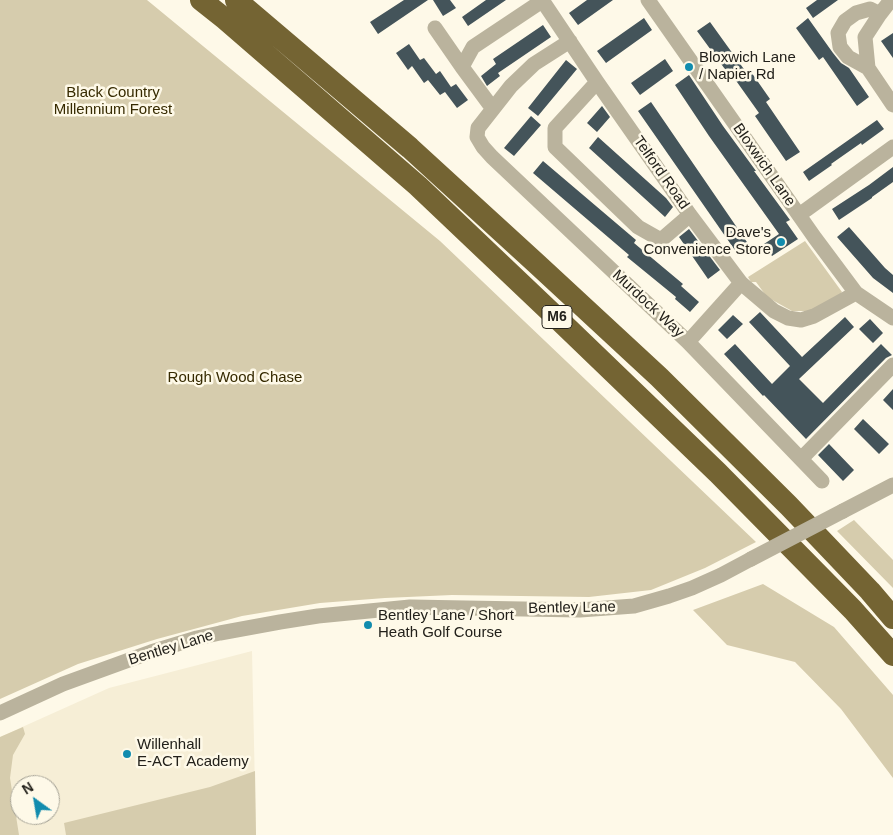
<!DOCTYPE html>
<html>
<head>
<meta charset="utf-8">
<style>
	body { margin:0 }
	#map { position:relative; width:893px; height:835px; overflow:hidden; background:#fef9e8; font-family:Helvetica,sans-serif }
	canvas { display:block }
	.north { position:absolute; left:10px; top:775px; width:50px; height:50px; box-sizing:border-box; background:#fef9e8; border:1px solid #a6a396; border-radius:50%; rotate:328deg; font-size:14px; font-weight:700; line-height:20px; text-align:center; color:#23211b }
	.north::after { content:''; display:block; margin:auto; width:18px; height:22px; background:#128cae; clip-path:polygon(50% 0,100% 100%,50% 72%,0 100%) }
</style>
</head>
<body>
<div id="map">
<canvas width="893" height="835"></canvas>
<div class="north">N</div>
</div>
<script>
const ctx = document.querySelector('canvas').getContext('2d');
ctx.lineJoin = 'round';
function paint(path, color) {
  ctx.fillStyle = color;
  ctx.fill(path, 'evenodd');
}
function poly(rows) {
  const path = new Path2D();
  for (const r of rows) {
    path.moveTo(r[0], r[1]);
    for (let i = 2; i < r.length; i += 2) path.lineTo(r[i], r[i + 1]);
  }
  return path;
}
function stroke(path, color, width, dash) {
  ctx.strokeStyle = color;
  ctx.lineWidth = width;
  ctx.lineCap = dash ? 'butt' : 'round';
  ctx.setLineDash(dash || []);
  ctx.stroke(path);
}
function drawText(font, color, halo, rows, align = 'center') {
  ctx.font = font + ' Helvetica,sans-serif';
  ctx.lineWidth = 5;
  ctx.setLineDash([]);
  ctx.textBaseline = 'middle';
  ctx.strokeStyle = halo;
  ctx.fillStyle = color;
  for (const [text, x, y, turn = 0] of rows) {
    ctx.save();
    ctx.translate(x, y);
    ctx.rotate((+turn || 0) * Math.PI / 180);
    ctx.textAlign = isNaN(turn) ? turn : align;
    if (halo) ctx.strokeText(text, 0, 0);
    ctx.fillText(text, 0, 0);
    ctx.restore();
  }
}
paint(poly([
	[252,651,256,835,0,835,0,737,109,688],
	[20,785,50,785,50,815,20,815]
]), '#f6eed6');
paint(poly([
	[0,0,147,0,440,241,756,542,705,568,651,590,589,597,452,595,385,598,320,603,242,616,157,639,78,664,0,699],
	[805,241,842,292,832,302,809,311,792,311,767,297,756,282,751,282,748,277],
	[854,520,893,560,893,588,837,531],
	[763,584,834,627,893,695,893,778,841,709,795,662,727,645,693,610],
	[23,727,25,734,13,755,10,778,19,835,0,835,0,737],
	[255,771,256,835,66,835,64,823,210,787]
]), '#d6ccad');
paint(poly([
	[404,0,428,0,378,34,370,22],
	[433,0,450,0,456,8,443,16],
	[486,0,506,0,468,26,462,17],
	[587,0,613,0,578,25,569,13],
	[817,0,838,0,813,18,806,8],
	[644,18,652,30,606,63,597,51],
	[808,18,833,53,841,63,849,68,869,97,857,106,823,57,819,60,796,28],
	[710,22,746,72,749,69,770,99,766,102,800,152,786,161,755,116,759,113,732,75,730,76,697,31],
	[543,25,551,37,498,73,500,76,487,86,481,76,496,64,493,59],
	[893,33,893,58,881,41],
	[409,44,420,60,424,58,436,74,440,71,451,87,456,84,468,100,457,108,445,92,440,95,428,80,424,83,412,66,408,70,396,53],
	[665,59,673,71,640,95,631,83],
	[566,60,577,69,538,116,528,108],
	[689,75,723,126,756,171,754,171,790,220,786,222,798,239,772,256,764,244,779,234,709,136,675,85],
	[651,102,751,248,739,256,638,111],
	[602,106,610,117,597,132,587,123],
	[531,116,541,125,514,156,504,148],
	[877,120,884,129,862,145,861,143,831,164,832,165,809,181,803,172],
	[598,137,666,198,673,207,665,217,589,148],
	[543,161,636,240,634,243,683,284,681,286,699,302,690,312,675,299,676,297,627,257,629,255,533,173],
	[893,167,893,182,872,197,872,198,839,220,832,209,869,185],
	[849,227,885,268,893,275,893,293,873,278,837,237],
	[689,229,720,270,708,279,679,237],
	[760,312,802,357,845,317,854,327,799,379,823,403,881,344,892,355,886,358,806,439,764,395,763,396,724,354,735,344,772,384,790,366,749,322],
	[733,315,743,324,727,339,718,330],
	[870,319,883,333,873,343,859,329],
	[893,389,893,410,883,400],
	[863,419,889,444,879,454,854,429],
	[829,444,854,470,843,481,818,455]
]), '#44545a');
stroke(poly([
	[542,0,597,82,690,215,741,283,774,311,788,318,801,320,814,316,856,293],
	[648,0,815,238,856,293,893,318],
	[891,0,880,14,865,37,868,68,893,105],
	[435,28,462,67],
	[570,41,534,64,511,86,478,128,477,137,483,147,492,157,688,342,822,481],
	[868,68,848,57,840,47,838,33,845,21,856,13,870,9,880,14],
	[597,82,555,128,555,147,638,227,661,240,690,215],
	[493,109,462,67,473,47,542,1],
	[799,215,893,147],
	[688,342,741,283],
	[801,459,893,365],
	[843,511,893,485],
	[0,713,63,684,151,652,197,638,220,633,280,622,318,616,410,607,580,610,634,606,669,596,692,588,721,575,751,559]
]), '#bab39d', 15);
stroke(poly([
	[201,0,225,19,418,186,558,319,718,473,853,610,893,655],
	[236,0,410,148,538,265,659,377,789,506,870,591,893,618]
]), '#746433', 22);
stroke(poly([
	[751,559,843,511]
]), '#bab39d', 15);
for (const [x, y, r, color] of [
	[689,67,5,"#128cae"],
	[781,242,5,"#128cae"],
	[368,625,5,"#128cae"],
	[127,754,5,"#128cae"]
]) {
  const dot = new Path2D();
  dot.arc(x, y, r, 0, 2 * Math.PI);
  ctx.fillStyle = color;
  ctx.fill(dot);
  stroke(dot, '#fef9e8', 2);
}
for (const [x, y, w] of [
	[557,317,30]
]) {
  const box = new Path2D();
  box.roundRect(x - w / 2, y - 11.5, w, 23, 4);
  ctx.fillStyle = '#fef9e8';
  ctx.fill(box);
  stroke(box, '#23211b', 1);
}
drawText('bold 14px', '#23211b', null, [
	["M6",557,317]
]);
drawText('15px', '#23211b', '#fef9e8', [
	["Bloxwich Lane",699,58],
	["/ Napier Rd",699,75],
	["Dave's",771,233,"right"],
	["Convenience Store",771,250,"right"],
	["Bentley Lane / Short",378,616],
	["Heath Golf Course",378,633],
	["Willenhall",137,745],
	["E-ACT Academy",137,762]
], 'left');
drawText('15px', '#362a00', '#fef9e8', [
	["Black Country",113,93],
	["Millennium Forest",113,110],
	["Rough Wood Chase",235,378]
]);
drawText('15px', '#23211b', '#fef9e8', [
	["Bloxwich Lane",764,165,55],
	["Telford Road",661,173,55],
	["Murdock Way",648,304,43],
	["Bentley Lane",572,608,-1],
	["Bentley Lane",171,648,-17]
]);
</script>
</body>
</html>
